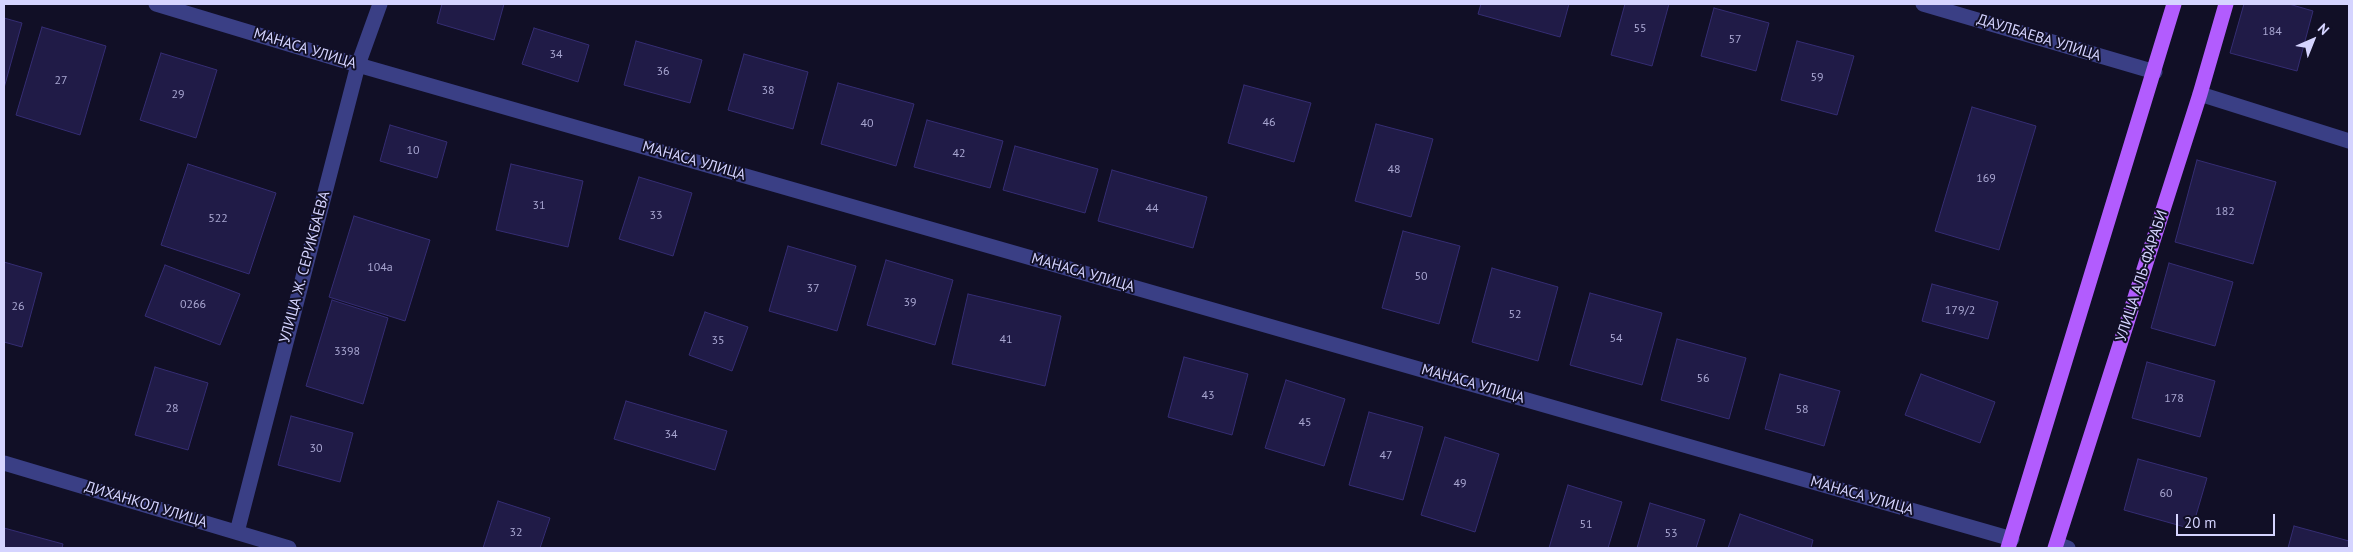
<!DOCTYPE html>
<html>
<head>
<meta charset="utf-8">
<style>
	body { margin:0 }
	#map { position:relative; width:2353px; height:552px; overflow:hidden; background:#110f26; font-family:"PT Sans",sans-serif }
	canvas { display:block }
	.frame { position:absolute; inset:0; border:5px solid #d5d4ff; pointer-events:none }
	.north { position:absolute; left:2288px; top:15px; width:50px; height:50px; -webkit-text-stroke:4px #110f26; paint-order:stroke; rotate:44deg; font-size:14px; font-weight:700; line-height:20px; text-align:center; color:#d5d4ff }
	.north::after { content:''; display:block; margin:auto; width:18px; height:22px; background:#d5d4ff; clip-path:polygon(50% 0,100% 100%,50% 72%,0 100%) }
	.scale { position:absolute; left:2176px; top:514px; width:99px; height:22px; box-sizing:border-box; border:2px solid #d5d4ff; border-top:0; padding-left:6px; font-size:15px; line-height:18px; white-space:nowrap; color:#d5d4ff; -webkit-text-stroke:4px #110f26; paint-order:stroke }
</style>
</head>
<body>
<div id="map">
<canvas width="2353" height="552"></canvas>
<div class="frame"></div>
<div class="north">N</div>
<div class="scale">20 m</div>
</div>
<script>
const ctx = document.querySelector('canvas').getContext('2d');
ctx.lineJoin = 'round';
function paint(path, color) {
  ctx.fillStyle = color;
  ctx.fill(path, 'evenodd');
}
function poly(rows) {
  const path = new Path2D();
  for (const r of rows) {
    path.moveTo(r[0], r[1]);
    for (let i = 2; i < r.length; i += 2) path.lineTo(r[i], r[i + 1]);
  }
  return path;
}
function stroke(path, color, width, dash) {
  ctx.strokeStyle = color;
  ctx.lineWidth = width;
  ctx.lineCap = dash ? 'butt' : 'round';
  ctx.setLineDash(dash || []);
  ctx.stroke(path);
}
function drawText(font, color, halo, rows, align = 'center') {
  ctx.font = font + ' "PT Sans",sans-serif';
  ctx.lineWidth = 4;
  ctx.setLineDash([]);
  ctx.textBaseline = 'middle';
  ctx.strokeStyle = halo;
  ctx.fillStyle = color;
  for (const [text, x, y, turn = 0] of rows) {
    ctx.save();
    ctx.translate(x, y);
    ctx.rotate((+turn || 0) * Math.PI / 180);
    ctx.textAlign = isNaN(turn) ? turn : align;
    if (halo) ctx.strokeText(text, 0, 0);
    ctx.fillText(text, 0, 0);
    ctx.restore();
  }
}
const building = poly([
	[442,4,504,4,494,40,437,23,442,4],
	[1481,4,1569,4,1560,37,1478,14,1481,4],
	[1625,4,1669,4,1652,66,1611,55,1625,4],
	[2244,4,2289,4,2313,11,2297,71,2230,53,2244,4],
	[1714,8,1769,23,1756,71,1701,56,1714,8],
	[4,18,22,23,4,88,4,18],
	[42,27,106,46,80,135,16,115,42,27],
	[534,28,589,45,578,82,522,64,534,28],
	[636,41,702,60,690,103,624,85,636,41],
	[1797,41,1854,56,1837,115,1781,100,1797,41],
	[161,53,217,70,196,138,140,120,161,53],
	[744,54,808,72,793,129,728,110,744,54],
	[838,83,914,104,896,166,821,144,838,83],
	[1244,85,1311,103,1294,162,1228,143,1244,85],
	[1972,107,2036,126,1999,250,1935,231,1972,107],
	[927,120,1003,141,990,188,914,167,927,120],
	[1376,124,1433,139,1411,217,1355,201,1376,124],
	[390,125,447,142,437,178,380,161,390,125],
	[1015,146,1098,169,1085,213,1003,190,1015,146],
	[2197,160,2276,182,2253,264,2175,242,2197,160],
	[188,164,276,193,249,274,161,245,188,164],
	[511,164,583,181,568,247,496,230,511,164],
	[1112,170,1207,197,1193,248,1098,221,1112,170],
	[639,177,692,193,673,256,619,239,639,177],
	[354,216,430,240,405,321,329,297,354,216],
	[1403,231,1460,246,1439,324,1382,308,1403,231],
	[788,246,856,266,837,331,769,311,788,246],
	[886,260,953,280,935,345,867,325,886,260],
	[4,262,42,273,22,347,4,342,4,262],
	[2169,263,2233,282,2215,346,2151,328,2169,263],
	[165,265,240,294,220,345,145,316,165,265],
	[1492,268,1558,287,1538,361,1472,342,1492,268],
	[1932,284,1998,302,1988,339,1922,321,1932,284],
	[1590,293,1662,313,1642,385,1570,365,1590,293],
	[968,294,1061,316,1045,386,952,364,968,294],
	[332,300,388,318,363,404,306,386,332,300],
	[705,312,748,327,732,371,689,355,705,312],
	[1677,339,1746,358,1729,419,1661,400,1677,339],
	[1184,357,1248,374,1232,435,1168,417,1184,357],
	[2147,362,2215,381,2200,437,2132,418,2147,362],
	[155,367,208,383,188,450,135,435,155,367],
	[1780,374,1840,391,1824,446,1765,429,1780,374],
	[1921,374,1995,402,1980,443,1905,415,1921,374],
	[1286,380,1345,399,1324,466,1265,448,1286,380],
	[626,401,727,431,715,470,614,439,626,401],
	[1369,412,1423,427,1403,500,1349,485,1369,412],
	[291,416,353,433,340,482,278,465,291,416],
	[1445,437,1499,454,1475,532,1421,515,1445,437],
	[2138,459,2207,478,2192,529,2124,510,2138,459],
	[1568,485,1622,502,1608,548,1549,548,1568,485],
	[498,501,550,518,540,548,483,548,498,501],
	[1650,503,1705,520,1696,548,1637,548,1650,503],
	[1740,514,1813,540,1811,548,1728,548,1740,514],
	[2294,526,2349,541,2349,548,2288,548,2294,526],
	[4,528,63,544,62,548,4,548,4,528]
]);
paint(building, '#201b47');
stroke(building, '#352d73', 1);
stroke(poly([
	[156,4,358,65,2012,539],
	[1923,4,2155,72],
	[2200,94,2349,141],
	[4,463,289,548],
	[237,532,358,65,380,4],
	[2057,544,2068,548]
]), '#3a3f85', 15);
stroke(poly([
	[2008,548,2174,4],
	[2055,548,2200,94,2226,4]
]), '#b25cfe', 15);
drawText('12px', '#a8a6d1', null, [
	["55",1640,29],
	["184",2272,32],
	["57",1735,40],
	["34",556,55],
	["36",663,72],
	["59",1817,78],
	["27",61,81],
	["38",768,91],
	["29",178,95],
	["46",1269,123],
	["40",867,124],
	["10",413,151],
	["42",959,154],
	["48",1394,170],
	["169",1986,179],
	["31",539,206],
	["44",1152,209],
	["182",2225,212],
	["33",656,216],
	["522",218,219],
	["104а",380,268],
	["50",1421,277],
	["37",813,289],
	["39",910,303],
	["0266",193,305],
	["26",18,307],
	["179/2",1960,311],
	["52",1515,315],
	["54",1616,339],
	["41",1006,340],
	["35",718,341],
	["3398",347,352],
	["56",1703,379],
	["43",1208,396],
	["178",2174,399],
	["28",172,409],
	["58",1802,410],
	["45",1305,423],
	["34",671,435],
	["30",316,449],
	["47",1386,456],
	["49",1460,484],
	["60",2166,494],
	["51",1586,525],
	["32",516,533],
	["53",1671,534]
]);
drawText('15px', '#d5d4ff', '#110f26', [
	["ДАУЛБАЕВА УЛИЦА",2039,38,17],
	["МАНАСА УЛИЦА",305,49,17],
	["МАНАСА УЛИЦА",694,161,16],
	["УЛИЦА Ж. СЕРИКБАЕВА",305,267,-75],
	["МАНАСА УЛИЦА",1083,273,16],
	["УЛИЦА АЛЬ-ФАРАБИ",2142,276,-72],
	["МАНАСА УЛИЦА",1473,384,16],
	["МАНАСА УЛИЦА",1862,496,16],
	["ДИХАНКОЛ УЛИЦА",146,505,17]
]);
</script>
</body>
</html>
